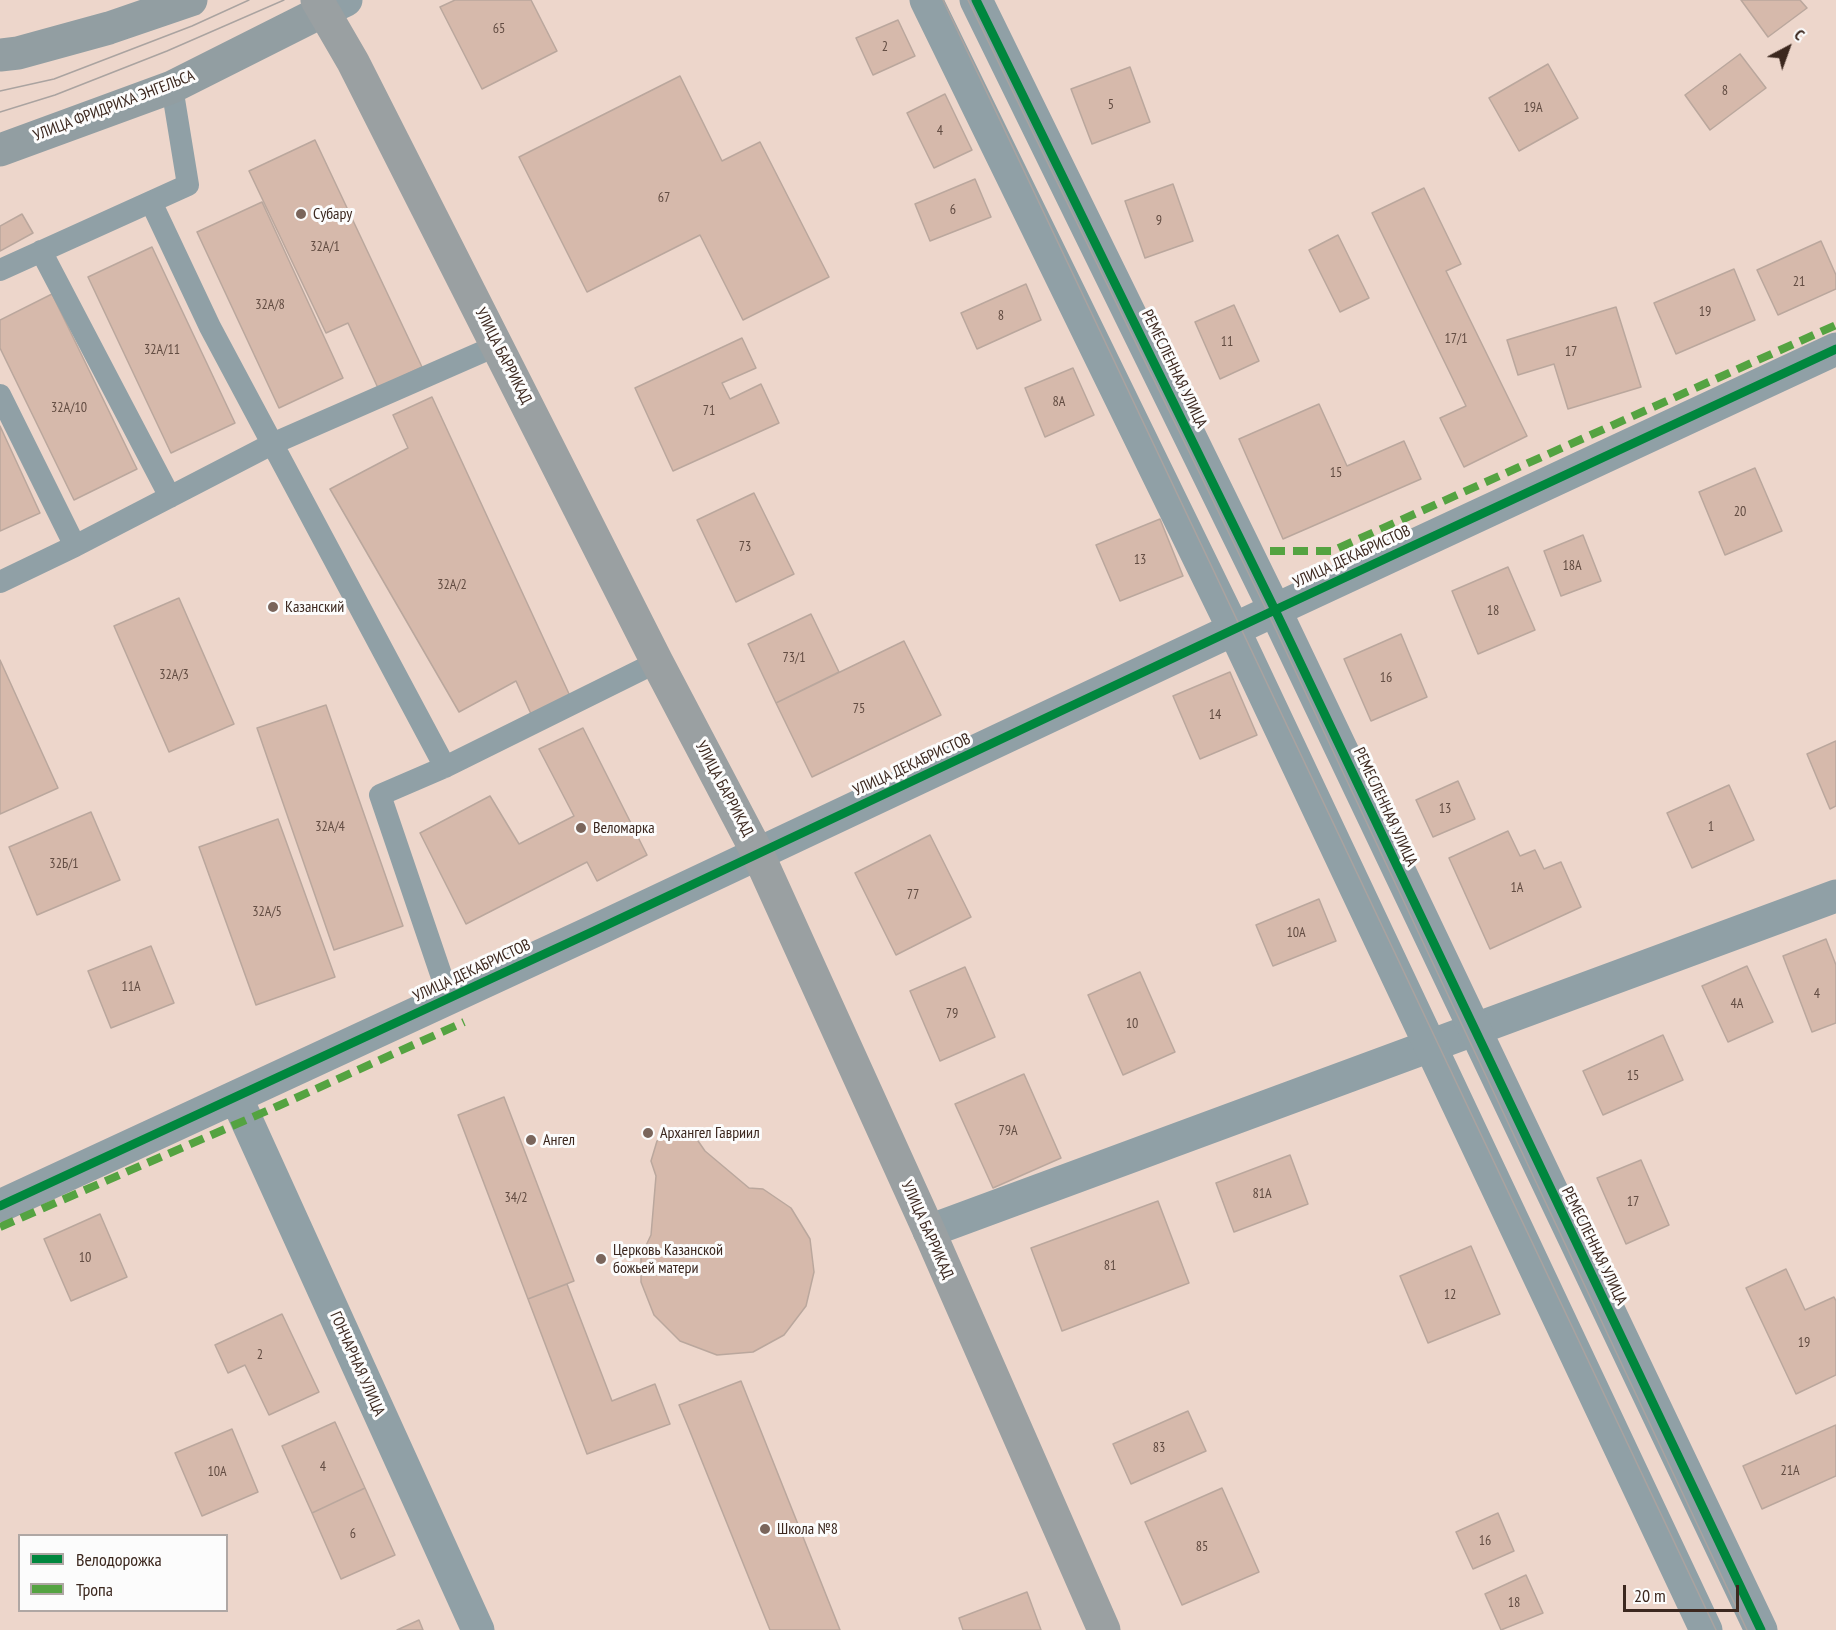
<!DOCTYPE html>
<html>
<head>
<meta charset="utf-8">
<style>
	body { margin:0 }
	#map { position:relative; width:1836px; height:1630px; overflow:hidden; background:#edd6cb; font-family:"PT Sans Narrow",sans-serif }
	canvas { display:block }
	.legend { position:absolute; left:18px; top:1534px; width:210px; height:78px; box-sizing:border-box; background:#fcfcfc; border:2px solid #afa7a4; margin:0; padding:8px 10px; list-style:none; font-size:18px; color:#3c281f }
	.legend li { display:flex; align-items:center; gap:12px; height:30px }
	.legend b { width:30px; border:2px solid #afa7a4 }
	.north { position:absolute; left:1758px; top:18px; width:60px; height:60px; -webkit-text-stroke:4px #fcfcfc; paint-order:stroke; rotate:41deg; font-size:16px; font-weight:700; line-height:24px; text-align:center; color:#3c281f }
	.north::after { content:''; display:block; margin:auto; width:21px; height:27px; background:#3c281f; clip-path:polygon(50% 0,100% 100%,50% 72%,0 100%) }
	.scale { position:absolute; left:1623px; top:1585px; width:116px; height:27px; box-sizing:border-box; border:3px solid #3c281f; border-top:0; padding-left:8px; font-size:18px; line-height:21px; white-space:nowrap; color:#3c281f; -webkit-text-stroke:4px #fcfcfc; paint-order:stroke }
</style>
</head>
<body>
<div id="map">
<canvas width="1836" height="1630"></canvas>
<ul class="legend">
<li><b style="height:8px;background:#00873e"></b>Велодорожка</li>
<li><b style="height:8px;background:#54a341"></b>Тропа</li>
</ul>
<div class="north">С</div>
<div class="scale">20 m</div>
</div>
<script>
const ctx = document.querySelector('canvas').getContext('2d');
ctx.lineJoin = 'round';
function paint(path, color) {
  ctx.fillStyle = color;
  ctx.fill(path, 'evenodd');
}
function poly(rows) {
  const path = new Path2D();
  for (const r of rows) {
    path.moveTo(r[0], r[1]);
    for (let i = 2; i < r.length; i += 2) path.lineTo(r[i], r[i + 1]);
  }
  return path;
}
function stroke(path, color, width, dash) {
  ctx.strokeStyle = color;
  ctx.lineWidth = width;
  ctx.lineCap = dash ? 'butt' : 'round';
  ctx.setLineDash(dash || []);
  ctx.stroke(path);
}
function drawText(font, color, halo, rows, align = 'center') {
  ctx.font = font + ' "PT Sans Narrow",sans-serif';
  ctx.lineWidth = 6;
  ctx.setLineDash([]);
  ctx.textBaseline = 'middle';
  ctx.strokeStyle = halo;
  ctx.fillStyle = color;
  for (const [text, x, y, turn = 0] of rows) {
    ctx.save();
    ctx.translate(x, y);
    ctx.rotate((+turn || 0) * Math.PI / 180);
    ctx.textAlign = isNaN(turn) ? turn : align;
    if (halo) ctx.strokeText(text, 0, 0);
    ctx.fillText(text, 0, 0);
    ctx.restore();
  }
}
const building = poly([
	[455,0,531,0,557,51,482,89,440,7,455,0],
	[1741,0,1800,0,1807,8,1768,37,1741,0],
	[898,20,915,56,873,75,856,38,898,20],
	[1740,54,1766,88,1710,130,1685,95,1740,54],
	[1548,64,1578,118,1519,151,1489,98,1548,64],
	[1130,67,1150,122,1092,144,1071,89,1130,67],
	[680,76,722,161,760,142,829,277,743,320,700,235,587,292,519,157,680,76],
	[945,94,972,150,934,168,907,113,945,94],
	[315,140,422,367,378,388,348,323,326,333,249,171,315,140],
	[975,179,991,217,930,241,915,204,975,179],
	[1173,184,1193,241,1145,258,1125,201,1173,184],
	[1424,188,1461,264,1446,271,1527,436,1464,467,1440,418,1466,406,1372,213,1424,188],
	[262,202,343,378,279,408,197,232,262,202],
	[22,214,33,233,0,251,0,226,22,214],
	[1338,235,1369,298,1340,312,1309,250,1338,235],
	[1821,241,1836,275,1836,289,1778,315,1757,270,1821,241],
	[152,247,235,423,171,453,88,277,152,247],
	[1734,269,1755,320,1676,354,1654,303,1734,269],
	[1026,284,1041,320,977,349,961,313,1026,284],
	[52,294,137,469,74,500,0,348,0,320,52,294],
	[1234,305,1259,361,1220,379,1195,322,1234,305],
	[1616,307,1641,387,1568,409,1554,364,1518,375,1507,340,1616,307],
	[742,338,756,368,722,383,730,399,761,384,779,423,673,471,635,388,742,338],
	[1073,368,1094,415,1045,437,1025,388,1073,368],
	[432,397,570,696,531,714,516,681,459,712,330,489,408,448,393,415,432,397],
	[1319,404,1347,466,1404,441,1421,479,1283,539,1239,439,1319,404],
	[0,426,40,513,0,531,0,426],
	[1755,468,1782,531,1725,555,1699,492,1755,468],
	[754,493,794,574,736,602,697,520,754,493],
	[1160,519,1183,576,1120,601,1096,545,1160,519],
	[1583,535,1601,581,1561,596,1544,551,1583,535],
	[1508,567,1535,630,1478,654,1452,591,1508,567],
	[179,598,234,724,169,752,114,626,179,598],
	[811,614,839,672,776,703,748,644,811,614],
	[1401,634,1427,697,1371,721,1344,659,1401,634],
	[904,641,941,715,812,777,776,703,904,641],
	[0,660,58,788,0,814,0,660],
	[1230,672,1257,735,1200,759,1173,696,1230,672],
	[326,705,403,926,334,950,257,728,326,705],
	[583,728,647,855,597,881,587,862,466,924,420,833,490,796,519,844,574,816,539,749,583,728],
	[1836,741,1836,806,1830,809,1807,754,1836,741],
	[1458,781,1475,819,1433,837,1416,800,1458,781],
	[1729,785,1754,840,1692,868,1667,813,1729,785],
	[91,812,120,880,37,915,9,847,91,812],
	[278,819,335,977,256,1005,199,847,278,819],
	[1508,831,1520,856,1535,850,1544,869,1561,862,1581,907,1490,949,1449,858,1508,831],
	[930,835,971,917,896,955,855,873,930,835],
	[1319,899,1336,941,1273,966,1256,925,1319,899],
	[1826,939,1836,965,1836,1023,1812,1032,1783,956,1826,939],
	[151,946,174,1003,111,1028,88,971,151,946],
	[1747,966,1773,1022,1728,1042,1702,986,1747,966],
	[965,967,995,1037,940,1061,910,991,965,967],
	[1140,972,1175,1052,1123,1075,1088,995,1140,972],
	[1663,1035,1683,1080,1603,1115,1583,1071,1663,1035],
	[1024,1074,1061,1158,993,1188,955,1104,1024,1074],
	[504,1097,574,1281,528,1299,458,1115,504,1097],
	[677,1131,696,1138,705,1151,749,1188,763,1189,791,1208,810,1239,814,1272,806,1306,784,1335,753,1352,717,1355,680,1341,654,1315,641,1282,641,1256,651,1235,656,1176,651,1161,657,1141,664,1135,677,1131],
	[1290,1155,1308,1204,1234,1232,1216,1183,1290,1155],
	[1641,1160,1669,1225,1626,1244,1597,1178,1641,1160],
	[1158,1201,1189,1283,1062,1331,1031,1248,1158,1201],
	[100,1214,127,1277,71,1301,44,1239,100,1214],
	[1471,1246,1500,1314,1428,1343,1400,1276,1471,1246],
	[1786,1269,1805,1310,1834,1297,1836,1301,1836,1375,1796,1394,1746,1288,1786,1269],
	[567,1284,612,1401,655,1384,670,1424,587,1454,528,1299,567,1284],
	[282,1314,319,1392,269,1415,245,1365,228,1373,215,1345,282,1314],
	[741,1381,840,1630,770,1630,689,1429,679,1405,741,1381],
	[1188,1411,1206,1451,1131,1484,1113,1444,1188,1411],
	[335,1422,365,1488,312,1513,282,1446,335,1422],
	[1836,1425,1836,1476,1762,1509,1743,1466,1836,1425],
	[232,1429,258,1492,202,1516,175,1453,232,1429],
	[365,1488,395,1555,341,1579,312,1513,365,1488],
	[1222,1488,1259,1572,1182,1605,1145,1522,1222,1488],
	[1498,1513,1514,1551,1473,1569,1456,1532,1498,1513],
	[1526,1575,1543,1613,1501,1630,1485,1594,1526,1575],
	[1027,1592,1041,1630,963,1630,959,1618,1027,1592],
	[419,1620,423,1630,397,1630,419,1620]
]);
paint(building, '#d6b9ab');
stroke(building, '#baa79d', 1.5);
stroke(poly([
	[151,202,210,327,445,767],
	[41,251,170,497],
	[0,270,188,185,172,87],
	[0,395,75,546],
	[0,582,75,546,272,444,498,345],
	[449,998,380,795,445,767,657,662]
]), '#90a0a6', 22);
stroke(poly([
	[236,1097,478,1630],
	[0,1206,594,931,1275,610,1836,349],
	[929,1231,1836,896]
]), '#90a0a6', 33);
stroke(poly([
	[926,0,1234,630,1706,1630],
	[976,0,1275,610,1761,1630],
	[323,11,346,0]
]), '#90a0a6', 33);
stroke(poly([
	[0,55,18,53,109,28,191,0],
	[0,150,172,87,323,11]
]), '#929ea2', 33);
stroke(poly([
	[317,0,353,62,657,662,758,854,929,1231,1104,1630]
]), '#9aa0a2', 33);
stroke(poly([
	[943,0,1716,1630],
	[968,0,1268,613,1747,1630],
	[0,91,54,79,192,26,249,0],
	[0,112,55,95,167,51,284,0]
]), '#aaa3a0', 1.5);
stroke(poly([
	[1270,551,1332,551,1836,325],
	[0,1227,278,1106,464,1022]
]), '#54a341', 8, [15, 8]);
stroke(poly([
	[976,0,1275,610,1761,1630],
	[0,1206,594,931,1275,610,1836,349]
]), '#00873e', 9);
for (const [x, y, r, color] of [
	[301,214,6,"#7a655b"],
	[273,607,6,"#7a655b"],
	[581,828,6,"#7a655b"],
	[648,1133,6,"#7a655b"],
	[531,1140,6,"#7a655b"],
	[601,1259,6,"#7a655b"],
	[765,1529,6,"#7a655b"]
]) {
  const dot = new Path2D();
  dot.arc(x, y, r, 0, 2 * Math.PI);
  ctx.fillStyle = color;
  ctx.fill(dot);
  stroke(dot, '#fcfcfc', 2);
}
drawText('14px', '#624c42', null, [
	["65",499,29],
	["2",885,47],
	["8",1725,91],
	["5",1111,105],
	["19А",1533,108],
	["4",940,131],
	["67",664,198],
	["6",953,210],
	["9",1159,221],
	["32А/1",325,247],
	["21",1799,282],
	["32А/8",270,305],
	["19",1705,312],
	["8",1001,316],
	["17/1",1456,339],
	["11",1227,342],
	["32А/11",162,350],
	["17",1571,352],
	["8А",1059,402],
	["32А/10",69,408],
	["71",709,411],
	["15",1336,473],
	["20",1740,512],
	["73",745,547],
	["13",1140,560],
	["18А",1572,566],
	["32А/2",452,585],
	["18",1493,611],
	["73/1",794,658],
	["32А/3",174,675],
	["16",1386,678],
	["75",859,709],
	["14",1215,715],
	["13",1445,809],
	["32А/4",330,827],
	["1",1711,827],
	["32Б/1",64,864],
	["1А",1517,888],
	["77",913,895],
	["32А/5",267,912],
	["10А",1296,933],
	["11А",131,987],
	["4",1817,994],
	["4А",1737,1004],
	["79",952,1014],
	["10",1132,1024],
	["15",1633,1076],
	["79А",1008,1131],
	["81А",1262,1194],
	["34/2",516,1198],
	["17",1633,1202],
	["10",85,1258],
	["81",1110,1266],
	["12",1450,1295],
	["19",1804,1343],
	["2",260,1355],
	["83",1159,1448],
	["4",323,1467],
	["21А",1790,1471],
	["10А",217,1472],
	["6",353,1534],
	["16",1485,1541],
	["85",1202,1547],
	["18",1514,1603]
]);
drawText('16px', '#3c281f', '#fcfcfc', [
	["УЛИЦА ФРИДРИХА ЭНГЕЛЬСА",114,106,-21],
	["УЛИЦА БАРРИКАД",503,356,63],
	["РЕМЕСЛЕННАЯ УЛИЦА",1174,369,64],
	["УЛИЦА ДЕКАБРИСТОВ",1352,557,-25],
	["УЛИЦА ДЕКАБРИСТОВ",912,765,-25],
	["УЛИЦА БАРРИКАД",724,789,62],
	["РЕМЕСЛЕННАЯ УЛИЦА",1385,807,65],
	["УЛИЦА ДЕКАБРИСТОВ",472,971,-25],
	["УЛИЦА БАРРИКАД",927,1230,66],
	["РЕМЕСЛЕННАЯ УЛИЦА",1594,1246,64],
	["ГОНЧАРНАЯ УЛИЦА",357,1364,66]
]);
drawText('16px', '#3c281f', '#fcfcfc', [
	["Субару",313,214],
	["Казанский",285,607],
	["Веломарка",593,828],
	["Архангел Гавриил",660,1133],
	["Ангел",543,1140],
	["Церковь Казанской",613,1250],
	["божьей матери",613,1268],
	["Школа №8",777,1529]
], 'left');
</script>
</body>
</html>
